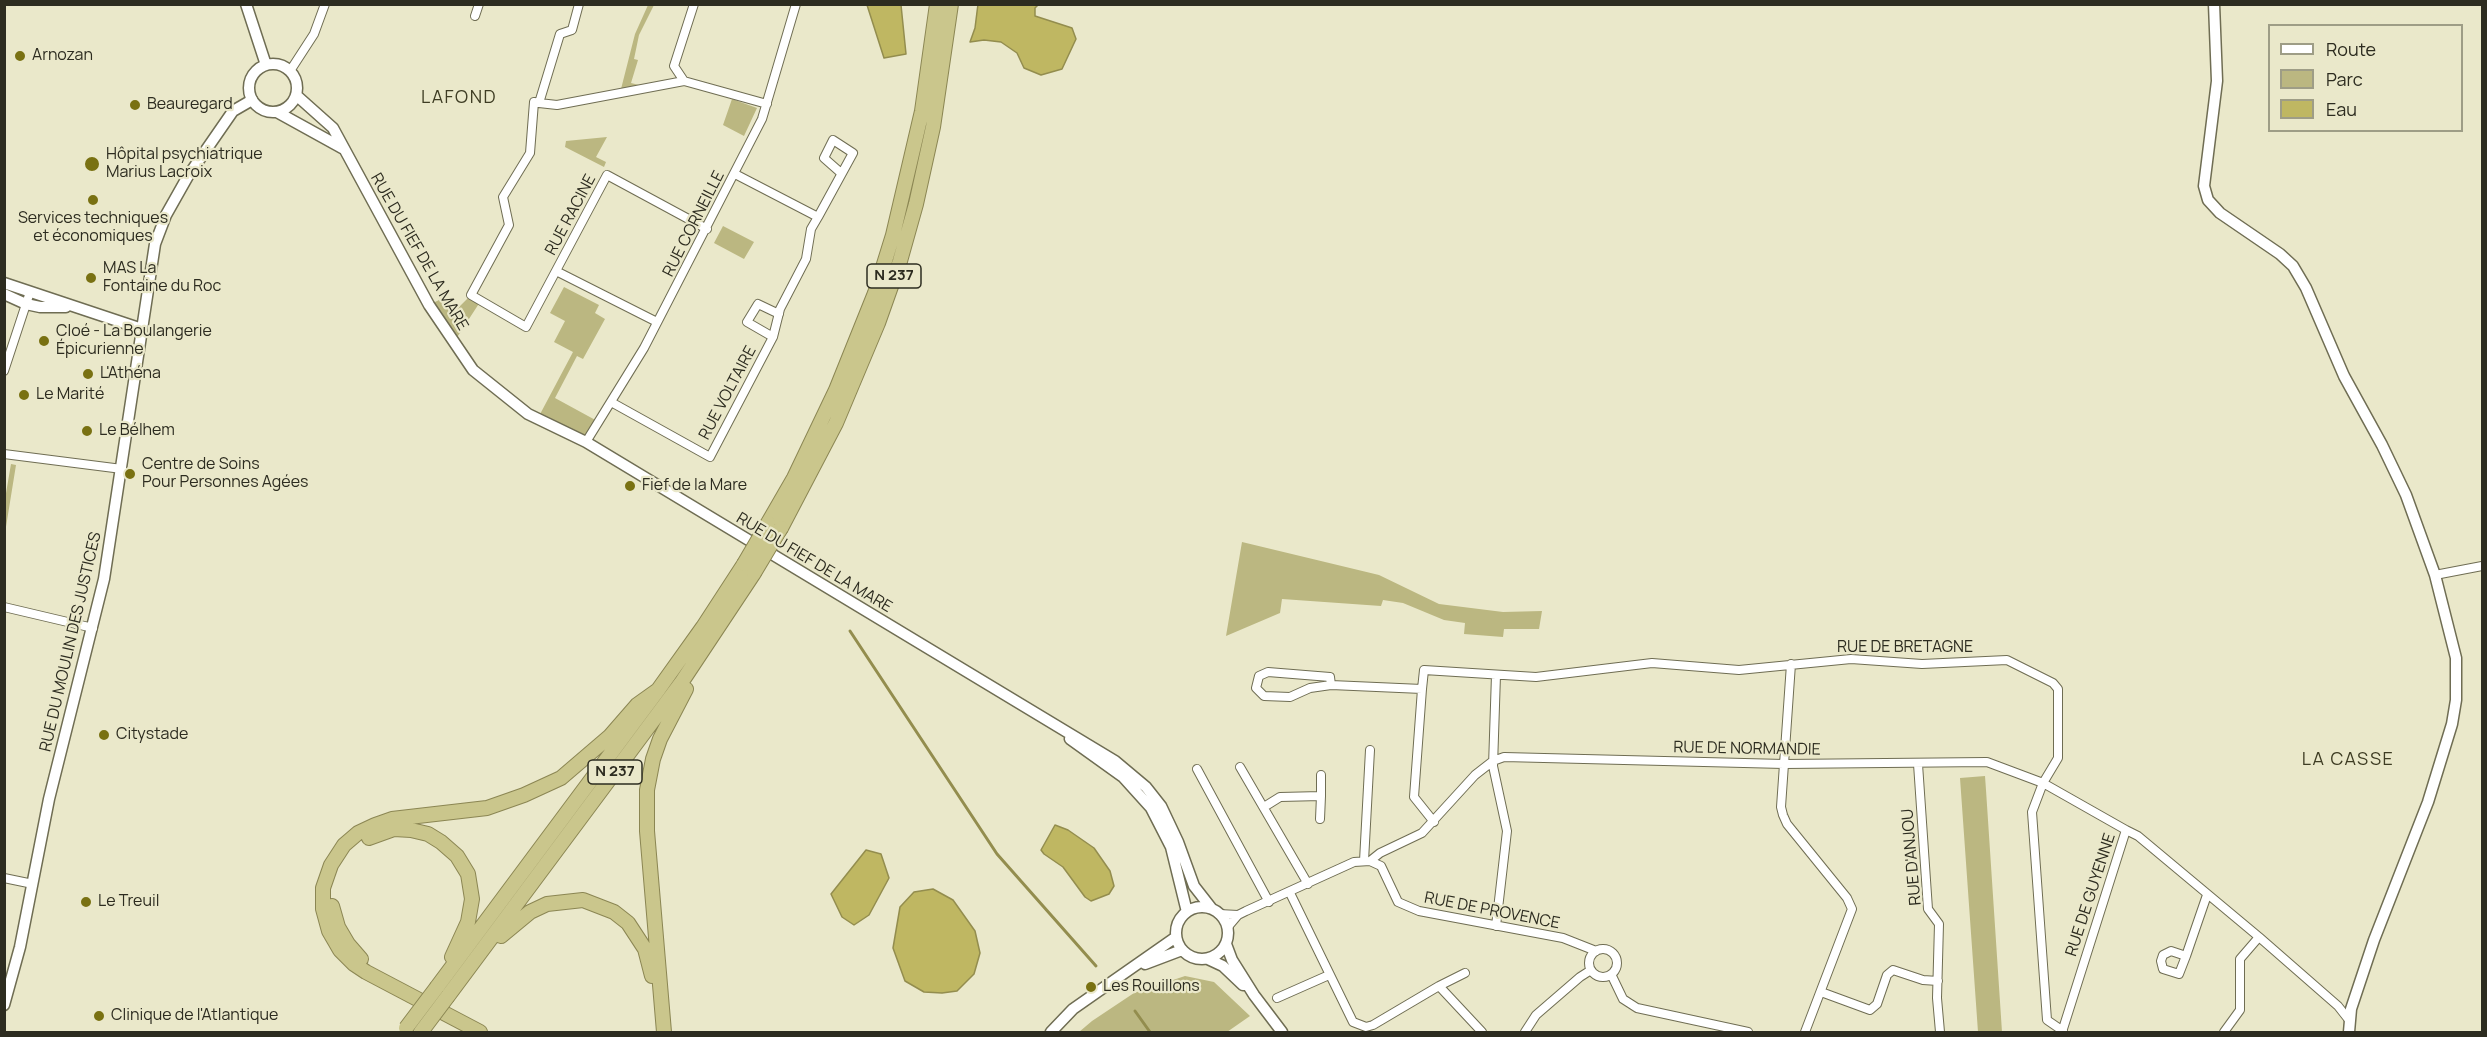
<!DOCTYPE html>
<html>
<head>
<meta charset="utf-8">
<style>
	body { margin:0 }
	#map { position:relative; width:2487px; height:1037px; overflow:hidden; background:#eae8ca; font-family:Manrope,sans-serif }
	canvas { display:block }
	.frame { position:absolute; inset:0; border:6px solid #2d2c20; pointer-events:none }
	.legend { position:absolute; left:2268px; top:24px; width:195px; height:108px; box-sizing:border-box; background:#eae8ca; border:2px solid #9e9d86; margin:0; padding:8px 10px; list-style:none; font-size:18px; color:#2d2c20 }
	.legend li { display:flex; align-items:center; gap:12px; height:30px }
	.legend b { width:30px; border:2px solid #9e9d86 }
</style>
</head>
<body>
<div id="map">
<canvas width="2487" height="1037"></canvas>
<div class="frame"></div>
<ul class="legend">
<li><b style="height:8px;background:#fff"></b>Route</li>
<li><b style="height:16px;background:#bbb781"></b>Parc</li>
<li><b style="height:16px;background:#bfb762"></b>Eau</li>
</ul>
</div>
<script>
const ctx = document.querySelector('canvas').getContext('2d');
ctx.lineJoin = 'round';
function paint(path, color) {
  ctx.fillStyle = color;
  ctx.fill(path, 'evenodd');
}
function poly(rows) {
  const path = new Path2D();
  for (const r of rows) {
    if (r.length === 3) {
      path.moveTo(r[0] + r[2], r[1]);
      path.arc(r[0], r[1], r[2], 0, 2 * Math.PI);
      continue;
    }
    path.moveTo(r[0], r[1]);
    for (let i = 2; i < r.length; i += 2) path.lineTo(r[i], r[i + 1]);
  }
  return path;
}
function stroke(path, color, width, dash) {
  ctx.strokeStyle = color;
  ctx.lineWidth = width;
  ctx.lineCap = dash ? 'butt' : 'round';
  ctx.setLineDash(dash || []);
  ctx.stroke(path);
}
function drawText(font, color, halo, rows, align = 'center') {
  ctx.font = font + ' Manrope,sans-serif';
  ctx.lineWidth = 4.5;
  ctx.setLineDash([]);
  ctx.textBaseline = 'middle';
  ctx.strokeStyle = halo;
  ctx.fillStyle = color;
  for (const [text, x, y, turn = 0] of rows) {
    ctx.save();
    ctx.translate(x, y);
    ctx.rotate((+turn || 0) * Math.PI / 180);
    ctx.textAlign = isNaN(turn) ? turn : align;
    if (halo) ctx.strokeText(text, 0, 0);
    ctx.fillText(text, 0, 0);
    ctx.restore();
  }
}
paint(poly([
	[648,5,654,5,639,35,634,59,638,60,631,83,639,85,621,89,635,34],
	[732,99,757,108,744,136,723,125],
	[607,137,596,157,606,162,604,167,565,147,566,141],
	[723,226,754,242,744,259,714,243],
	[564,287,599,305,595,313,605,319,583,359,577,356,555,398,599,422,586,442,538,418,573,352,554,342,565,321,550,313],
	[471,295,480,302,454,342,429,305,439,300,457,309],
	[11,464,16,465,5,533,5,499],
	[1242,542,1379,575,1439,604,1503,612,1542,611,1539,629,1504,629,1503,637,1464,634,1465,623,1444,620,1403,603,1383,600,1381,606,1282,599,1280,613,1226,636],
	[1985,776,1986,790,2002,1032,1978,1032,1960,778],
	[1185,976,1214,982,1250,1016,1227,1032,1079,1032,1092,1021,1134,993]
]), '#bbb781');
const water = poly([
	[978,4,1038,5,1035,8,1035,16,1072,28,1076,39,1062,69,1041,75,1024,68,1017,53,1001,42,984,40,970,42,975,28,978,4],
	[867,5,901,5,906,54,884,58,867,5],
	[1055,825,1068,830,1094,848,1110,871,1114,886,1109,894,1091,901,1085,897,1063,867,1044,854,1041,850,1055,825],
	[866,850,881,854,889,878,869,915,854,925,842,917,831,894,866,850],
	[933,889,953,900,975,931,980,953,974,974,957,991,942,993,924,992,905,981,893,948,900,907,914,892,933,889]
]);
paint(water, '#bfb762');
stroke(water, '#938d4e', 1.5);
stroke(poly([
	[850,631,997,854,1096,966],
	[1135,1011,1150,1032]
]), '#938d4e', 3);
const minor = poly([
	[579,4,572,30,560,34,539,103,534,102,530,153,503,197,509,225,471,295,526,327,607,175,707,229],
	[694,4,674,66,684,81,767,104],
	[475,16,479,4],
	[290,71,314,34,325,4],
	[539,103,557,105,684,81],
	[735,174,818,217],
	[556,271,657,322],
	[773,337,747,322,758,304,779,314],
	[4,371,30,292],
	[611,402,710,457,773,337,780,309,806,259,811,229,818,217,853,153,833,140,824,158,841,173],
	[586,442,644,348,762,119,796,4],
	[4,454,122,469],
	[2435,575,2482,566],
	[4,607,93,628],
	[1791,664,1781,807,1783,815,1787,824,1847,898,1852,909,1805,1032],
	[1331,685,1330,677,1268,672,1259,676,1256,688,1264,696,1290,697,1310,688,1331,685,1422,689,1424,670,1536,677,1652,663,1739,670,1851,659,1922,664,2007,660,2053,683,2058,689,2058,758,2043,783,2032,812,2047,1020,2063,1031],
	[1422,689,1414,797,1434,822],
	[1918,764,1928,909,1939,924,1937,998,1940,1032],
	[1240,767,1308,884],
	[1197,769,1269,902],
	[1321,796,1321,775],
	[1264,807,1280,797,1321,796,1320,819],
	[1364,861,1370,750],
	[1370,861,1380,853,1422,833,1475,775,1493,761,1504,757,1784,764,1987,762,2043,783,2126,830],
	[4,878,33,884],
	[1290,893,1353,1022,1366,1027,1373,1025,1439,986,1482,1032],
	[1219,914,1238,915],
	[1496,926,1507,831,1493,766,1496,675],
	[1227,928,1238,915,1246,911,1354,862,1370,861,1381,866,1398,902,1419,911,1563,938,1596,951],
	[1603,963,14],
	[2186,956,2171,951,2163,955,2161,961,2163,969,2179,974,2186,956,2207,895],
	[1611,974,1623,999,1637,1008,1748,1032],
	[1439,986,1465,973],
	[1821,992,1870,1010,1877,1004,1887,975,1893,970,1923,980,1938,981],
	[1277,998,1329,975],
	[1525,1032,1536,1015,1580,977,1591,970],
	[2062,1032,2126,830,2138,836,2259,937,2338,1006,2349,1020],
	[2224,1032,2240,1010,2240,959,2259,937]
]);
const tertiary = poly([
	[2214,4,2217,81,2204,186,2208,200,2220,213,2280,254,2293,266,2306,288,2344,376,2382,445,2406,495,2435,575,2456,658,2456,700,2452,724,2428,802,2374,940,2351,1009,2349,1032],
	[4,283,142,329],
	[4,294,26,304,40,307,66,307],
	[4,1005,20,947,49,799,104,579,155,244,166,215,188,176,233,111,252,100]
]);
const secondary = poly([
	[246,4,266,65],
	[273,88,24],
	[296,95,333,128,429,305,473,370,528,414,586,442,1115,761,1146,787,1161,806,1178,842,1194,886,1212,909],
	[277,112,344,149],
	[1070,739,1123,777,1151,808,1171,847,1187,912],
	[1202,933,26],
	[1226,944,1232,960,1254,995,1282,1032],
	[1208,959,1223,966,1243,985],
	[1145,964,1182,950],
	[1051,1032,1073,1009,1176,937]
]);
const trunk = poly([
	[768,523,794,478,836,390,875,293,893,235,922,111,937,4],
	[781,528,836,423,878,323,900,261,916,204,933,127,951,4],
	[369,838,394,829,411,830,428,834,441,842,457,856,468,874,472,899,468,922,452,957],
	[332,906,338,927,348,944,361,959],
	[501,936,530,912,547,904,583,900,614,912,628,923,645,949,652,976],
	[437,987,658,690,703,627,744,564],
	[448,996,681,683,754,573],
	[480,1032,366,972,354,964,340,950,329,931,323,909,323,888,331,865,344,845,358,833,375,825,392,819,487,808,524,795,561,778,610,736,637,705,658,690],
	[664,1032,647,831,647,790,653,759,660,739,686,689]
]);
stroke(minor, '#6f6d53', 10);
stroke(tertiary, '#6f6d53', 13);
stroke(secondary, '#6f6d53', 13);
stroke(trunk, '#8b8653', 16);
stroke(minor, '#fff', 8);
stroke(tertiary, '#fff', 10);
stroke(secondary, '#fff', 10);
stroke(trunk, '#cac68c', 14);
const trunkBridge = poly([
	[744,564,768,523],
	[754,573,781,528],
	[406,1028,437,987],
	[421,1032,448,996]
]);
stroke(trunkBridge, '#8b8653', 16, []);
stroke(trunkBridge, '#cac68c', 14);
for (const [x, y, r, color] of [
	[20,56,6,"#797112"],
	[135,105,6,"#797112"],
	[92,164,8,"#797112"],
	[93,200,6,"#797112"],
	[91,278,6,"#797112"],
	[44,341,6,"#797112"],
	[88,374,6,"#797112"],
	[24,395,6,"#797112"],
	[87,431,6,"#797112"],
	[130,474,6,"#797112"],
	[630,486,6,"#797112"],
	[104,735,6,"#797112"],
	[86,902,6,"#797112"],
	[1091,987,6,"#797112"],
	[99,1016,6,"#797112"]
]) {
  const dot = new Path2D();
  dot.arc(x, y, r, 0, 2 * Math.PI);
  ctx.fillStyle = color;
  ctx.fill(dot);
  stroke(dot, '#eae8ca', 2);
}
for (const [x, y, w] of [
	[894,276,54],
	[615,772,54]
]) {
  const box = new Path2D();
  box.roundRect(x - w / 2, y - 12, w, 24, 4.5);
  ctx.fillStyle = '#eae8ca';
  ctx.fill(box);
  stroke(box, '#2d2c20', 1.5);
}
drawText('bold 15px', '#2d2c20', null, [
	["N 237",894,276],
	["N 237",615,772]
]);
drawText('16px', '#2d2c20', '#eae8ca', [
	["Arnozan",32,56],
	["Beauregard",147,105],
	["Hôpital psychiatrique",106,155],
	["Marius Lacroix",106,173],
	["Services techniques",93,219,"center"],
	["et économiques",93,237,"center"],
	["MAS La",103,269],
	["Fontaine du Roc",103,287],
	["Cloé - La Boulangerie",56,332],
	["Épicurienne",56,350],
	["L'Athéna",100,374],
	["Le Marité",36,395],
	["Le Bélhem",99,431],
	["Centre de Soins",142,465],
	["Pour Personnes Agées",142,483],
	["Fief de la Mare",642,486],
	["Citystade",116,735],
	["Le Treuil",98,902],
	["Les Rouillons",1103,987],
	["Clinique de l'Atlantique",111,1016]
], 'left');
drawText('16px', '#2d2c20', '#eae8ca', [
	["RUE RACINE",571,215,-62],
	["RUE CORNEILLE",694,224,-63],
	["RUE DU FIEF DE LA MARE",419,252,60],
	["RUE VOLTAIRE",728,393,-62],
	["RUE DU FIEF DE LA MARE",814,563,31],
	["RUE DU MOULIN DES JUSTICES",71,642,-77],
	["RUE DE BRETAGNE",1905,648],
	["RUE DE NORMANDIE",1747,749,1],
	["RUE D'ANJOU",1912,857,-95],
	["RUE DE GUYENNE",2091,895,-72],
	["RUE DE PROVENCE",1492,911,11]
]);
ctx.letterSpacing = '1.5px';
drawText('18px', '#3e3c23', '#eae8ca', [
	["LAFOND",459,98],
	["LA CASSE",2348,760]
]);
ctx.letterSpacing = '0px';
</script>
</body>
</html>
